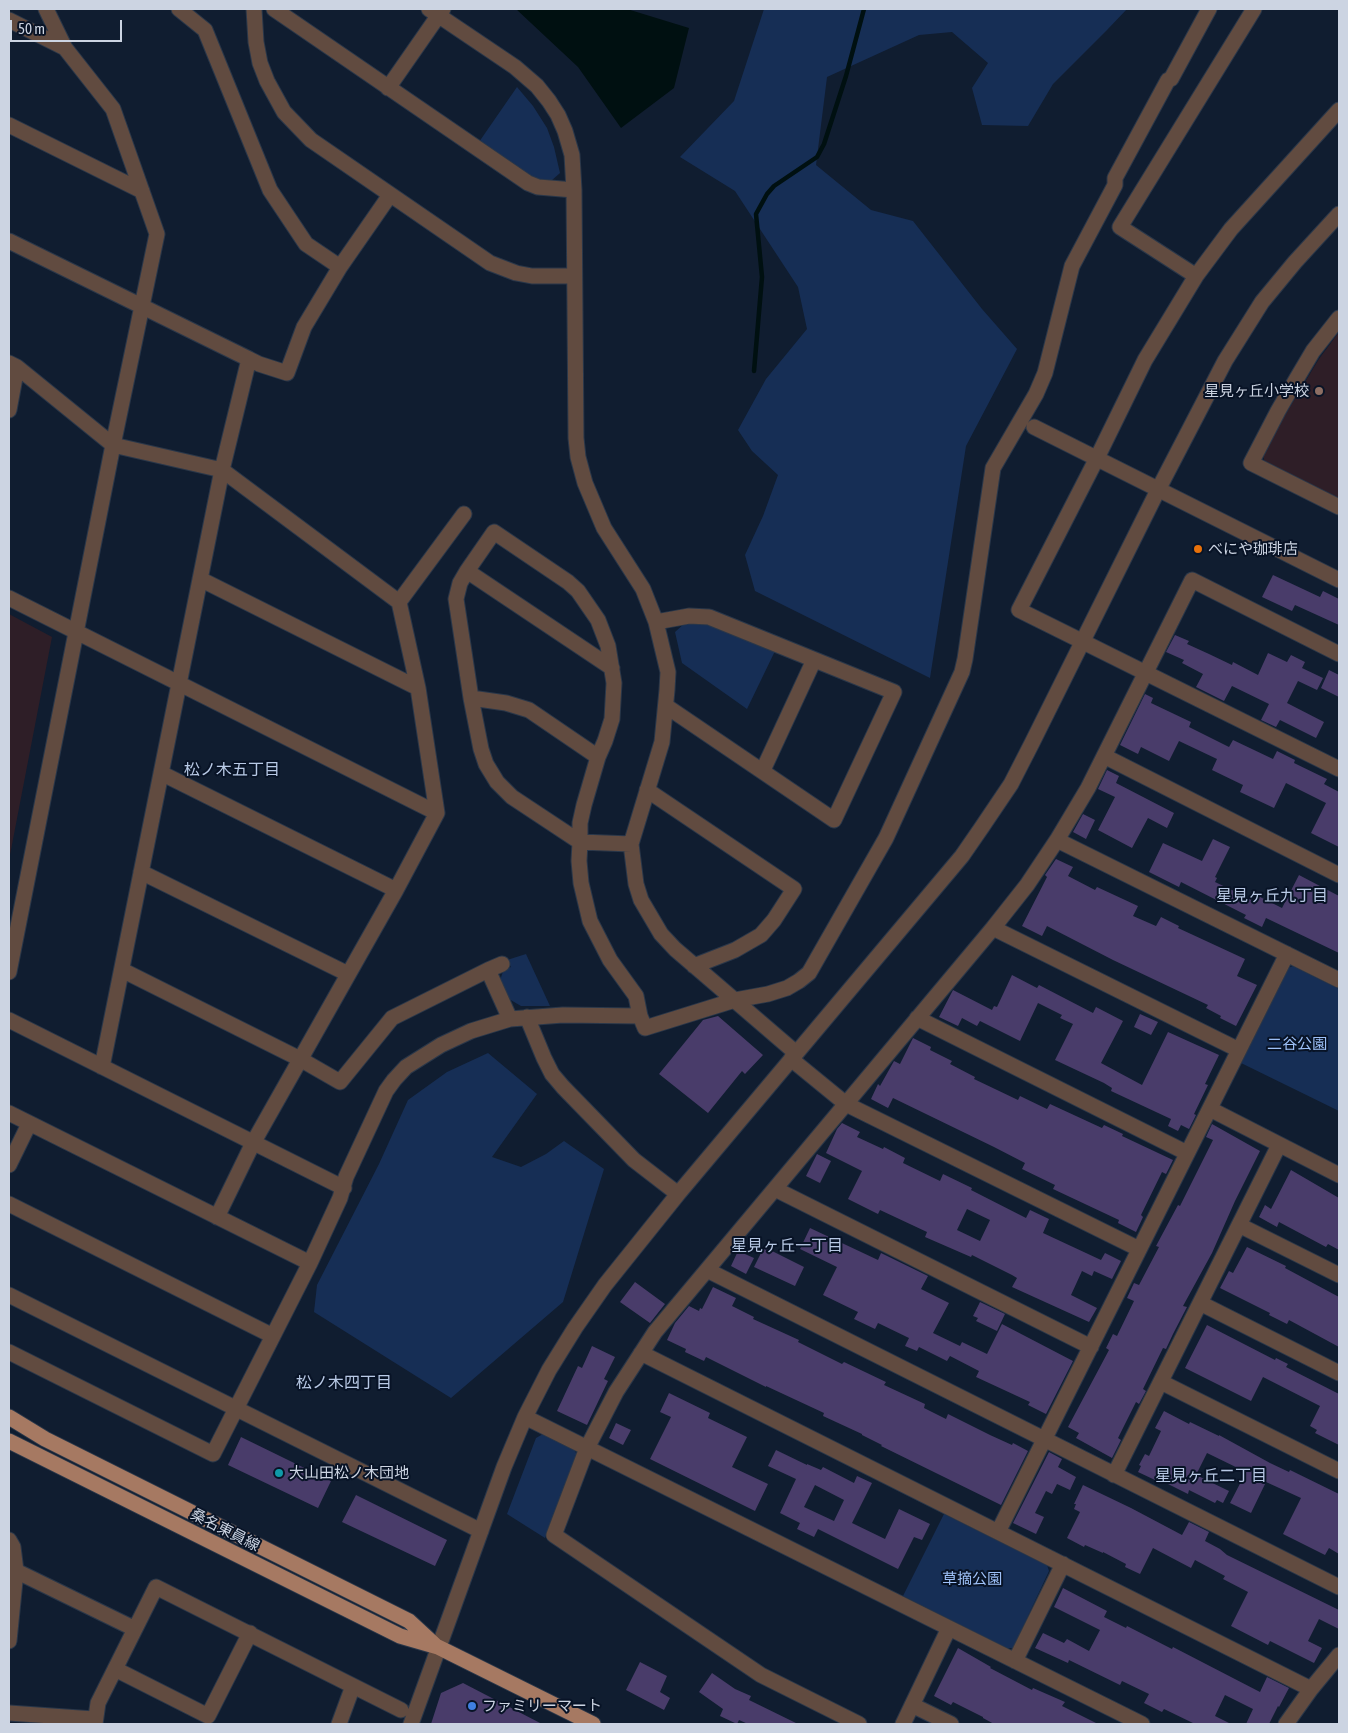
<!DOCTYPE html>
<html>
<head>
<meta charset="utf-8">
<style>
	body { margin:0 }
	#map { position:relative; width:1348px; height:1733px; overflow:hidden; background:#101d30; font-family:"Asap Condensed",sans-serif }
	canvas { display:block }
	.frame { position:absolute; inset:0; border:10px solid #ccd4e2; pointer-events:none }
	.scale { position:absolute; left:10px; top:20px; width:112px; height:22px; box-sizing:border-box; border:2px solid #ccd4e2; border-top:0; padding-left:6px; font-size:15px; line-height:18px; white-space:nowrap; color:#ccd4e2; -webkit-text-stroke:4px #081326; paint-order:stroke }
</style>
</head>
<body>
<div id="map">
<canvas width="1348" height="1733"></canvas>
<div class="frame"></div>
<div class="scale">50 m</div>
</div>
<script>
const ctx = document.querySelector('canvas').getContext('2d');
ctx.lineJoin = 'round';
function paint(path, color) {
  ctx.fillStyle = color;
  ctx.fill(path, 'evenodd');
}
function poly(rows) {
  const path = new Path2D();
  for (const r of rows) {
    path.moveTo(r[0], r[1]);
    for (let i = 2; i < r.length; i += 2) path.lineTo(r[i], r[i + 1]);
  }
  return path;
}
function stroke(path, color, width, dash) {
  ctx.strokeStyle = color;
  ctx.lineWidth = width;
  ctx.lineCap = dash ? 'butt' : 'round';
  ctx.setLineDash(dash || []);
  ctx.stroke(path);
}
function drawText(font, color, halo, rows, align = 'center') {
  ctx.font = font + ' "Asap Condensed","Noto Sans JP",sans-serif';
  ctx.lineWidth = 4;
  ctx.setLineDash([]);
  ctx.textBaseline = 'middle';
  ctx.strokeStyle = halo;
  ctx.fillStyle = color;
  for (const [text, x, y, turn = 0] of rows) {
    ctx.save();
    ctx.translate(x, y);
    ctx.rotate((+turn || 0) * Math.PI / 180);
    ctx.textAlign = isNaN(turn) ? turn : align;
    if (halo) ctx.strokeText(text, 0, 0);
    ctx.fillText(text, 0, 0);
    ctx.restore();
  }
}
paint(poly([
	[1339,332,1339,499,1265,463,1263,455,1280,423,1319,359],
	[9,614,52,637,9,860]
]), '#2e1e27');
paint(poly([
	[764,9,1127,9,1107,30,1053,84,1028,126,982,125,972,88,988,63,952,32,919,35,827,77,816,165,871,210,913,221,982,309,1017,349,966,446,930,678,755,591,745,555,763,516,778,475,752,451,738,430,766,379,807,329,798,287,735,191,680,157,734,101],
	[517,87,533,106,547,128,554,147,560,173,551,181,537,180,528,175,479,142],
	[708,622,775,651,747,709,682,663,675,632,685,623],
	[526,954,550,1006,521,1006,509,999,500,981,503,971,511,967,507,960],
	[1293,966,1339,989,1339,1111,1241,1063,1288,968],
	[488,1053,537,1094,492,1157,521,1167,546,1154,564,1141,604,1169,563,1302,451,1398,314,1312,317,1285,379,1164,408,1100,447,1072],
	[543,1434,574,1449,577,1455,545,1538,507,1514,536,1438],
	[944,1514,1047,1565,1049,1571,1013,1648,1006,1648,903,1596]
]), '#162e55');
paint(poly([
	[516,9,627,9,689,28,674,88,621,128,578,67]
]), '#001011');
stroke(poly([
	[754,371,762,277,756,214,767,194,774,186,817,157,824,144,846,76,864,9]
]), '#001011', 4.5);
paint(poly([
	[1273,575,1320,597,1323,591,1339,599,1339,625,1295,605,1292,611,1262,597],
	[1175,635,1189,641,1187,644,1209,654,1232,665,1233,662,1258,675,1268,653,1287,662,1291,655,1305,662,1302,668,1323,678,1317,690,1298,681,1287,703,1324,722,1316,738,1280,720,1276,727,1261,720,1269,704,1232,686,1224,701,1196,687,1203,674,1182,663,1184,660,1166,652],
	[1329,670,1339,675,1339,697,1321,688],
	[1145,694,1153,698,1151,703,1191,722,1189,727,1229,747,1233,740,1273,759,1277,751,1295,760,1294,763,1327,779,1324,784,1339,792,1339,847,1311,833,1326,803,1286,783,1274,808,1240,792,1243,785,1212,770,1217,759,1179,741,1169,761,1141,747,1138,754,1120,745],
	[1107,770,1119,776,1116,783,1174,813,1167,828,1148,818,1132,848,1098,830,1115,797,1098,789],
	[1083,814,1095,820,1086,839,1073,832],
	[1213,839,1230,847,1215,877,1217,878,1215,882,1253,900,1256,895,1282,908,1299,875,1339,896,1339,953,1266,918,1262,927,1244,918,1246,915,1181,882,1179,887,1149,872,1163,843,1202,861],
	[1056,859,1073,867,1068,876,1095,890,1097,887,1138,906,1133,916,1156,926,1161,917,1179,926,1178,928,1245,959,1237,976,1257,985,1236,1026,1220,1018,1221,1016,1206,1008,1208,1005,1113,960,1047,926,1042,936,1022,926,1047,877,1045,875],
	[1012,975,1037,988,1039,985,1093,1013,1096,1007,1123,1021,1101,1063,1142,1085,1168,1032,1219,1055,1205,1084,1208,1085,1194,1114,1196,1115,1189,1129,1181,1125,1178,1131,1168,1126,1171,1119,1111,1091,1112,1088,1104,1083,1055,1060,1073,1024,1060,1018,1062,1015,1038,1003,1020,1041,980,1021,977,1026,962,1018,958,1026,939,1017,953,990,992,1010,994,1006,997,1007],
	[1140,1014,1158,1022,1151,1035,1134,1027],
	[718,1016,763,1055,745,1074,742,1071,708,1113,659,1074,703,1020],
	[913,1038,931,1047,930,1050,952,1061,950,1064,975,1077,974,1079,1018,1100,1020,1096,1047,1109,1050,1104,1102,1128,1104,1125,1123,1134,1122,1136,1173,1160,1166,1174,1162,1172,1141,1215,1143,1217,1136,1232,1118,1223,1119,1220,1053,1189,1055,1185,1022,1169,1025,1163,994,1147,893,1098,888,1108,871,1099,878,1084,880,1086,894,1061,900,1064],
	[842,1123,860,1132,857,1137,883,1149,884,1147,905,1158,903,1163,940,1181,943,1174,972,1188,971,1190,1026,1218,1030,1210,1049,1219,1043,1233,1101,1260,1105,1253,1121,1261,1112,1279,1094,1271,1092,1276,1082,1271,1071,1295,1097,1308,1089,1322,1012,1287,1017,1278,1012,1275,972,1255,971,1257,925,1237,927,1232,880,1210,878,1214,848,1199,862,1171,826,1153,837,1129],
	[967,1209,990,1220,980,1241,957,1230],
	[1212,1124,1260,1151,1235,1201,1212,1253,1183,1306,1187,1307,1173,1334,1166,1349,1163,1348,1143,1389,1146,1391,1139,1404,1136,1402,1118,1438,1121,1440,1112,1458,1076,1438,1079,1433,1068,1427,1109,1350,1106,1348,1113,1334,1117,1336,1134,1301,1127,1298,1134,1283,1139,1285,1159,1247,1156,1246,1178,1205,1180,1206,1213,1140,1206,1137],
	[817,1154,831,1161,820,1183,806,1176],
	[1291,1170,1339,1198,1339,1250,1328,1244,1326,1247,1279,1222,1277,1227,1259,1217,1265,1205,1271,1209],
	[810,1228,878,1260,881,1253,928,1276,921,1289,949,1303,933,1333,960,1346,962,1342,987,1354,1002,1324,1073,1361,1046,1414,1028,1405,1030,1402,976,1377,979,1371,950,1356,947,1361,919,1347,917,1351,905,1346,909,1338,878,1323,875,1329,854,1319,858,1312,823,1295,837,1267,800,1249],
	[764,1247,804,1267,795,1286,754,1267],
	[1247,1247,1286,1266,1285,1268,1339,1297,1339,1347,1289,1320,1287,1324,1269,1315,1270,1313,1220,1288,1229,1271,1233,1273],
	[738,1251,754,1258,746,1274,731,1266],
	[635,1282,665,1304,650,1323,620,1302],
	[713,1287,736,1298,732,1306,754,1317,753,1319,799,1340,798,1342,842,1364,844,1362,886,1382,884,1385,925,1404,924,1408,946,1419,948,1414,990,1435,1012,1445,1013,1443,1028,1451,1001,1505,881,1446,882,1445,862,1435,862,1434,823,1416,824,1413,766,1386,766,1387,706,1357,704,1361,685,1352,686,1349,667,1340,675,1323,689,1306,699,1311,700,1308,702,1309],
	[980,1302,1005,1314,997,1331,976,1321,978,1318,973,1316],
	[1207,1325,1275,1360,1276,1358,1288,1364,1286,1367,1339,1394,1339,1445,1315,1433,1317,1430,1310,1426,1320,1406,1263,1377,1251,1401,1185,1368],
	[592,1346,615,1357,604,1379,608,1381,587,1425,557,1411,578,1366,582,1368],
	[669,1393,710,1413,708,1418,747,1437,732,1467,768,1484,755,1511,650,1459,671,1417,660,1412],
	[1164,1411,1189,1424,1190,1422,1219,1436,1219,1435,1270,1463,1289,1472,1290,1470,1339,1494,1339,1554,1329,1548,1325,1555,1283,1534,1301,1498,1277,1487,1266,1482,1251,1513,1230,1503,1246,1472,1207,1453,1196,1475,1229,1491,1223,1503,1217,1500,1215,1503,1189,1490,1188,1494,1156,1478,1155,1480,1138,1472,1141,1466,1139,1465,1145,1454,1149,1456,1161,1431,1155,1428],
	[616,1423,631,1430,623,1445,609,1438],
	[241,1437,331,1481,318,1508,228,1465],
	[776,1450,807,1465,807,1464,821,1470,823,1467,854,1483,857,1476,872,1483,852,1523,885,1539,899,1509,930,1524,922,1540,914,1537,898,1569,818,1529,814,1537,797,1529,800,1523,780,1513,796,1479,768,1466],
	[815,1485,844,1500,834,1521,804,1507],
	[1049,1452,1062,1459,1058,1467,1076,1477,1070,1490,1057,1484,1052,1494,1046,1491,1035,1513,1044,1517,1036,1534,1013,1523],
	[1083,1485,1131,1508,1182,1535,1189,1522,1209,1532,1205,1541,1220,1549,1227,1555,1339,1610,1339,1629,1319,1619,1308,1641,1322,1648,1314,1663,1270,1641,1268,1645,1231,1626,1248,1592,1223,1579,1225,1576,1195,1560,1191,1568,1153,1548,1140,1574,1125,1567,1126,1564,1103,1552,1103,1553,1085,1545,1084,1547,1067,1538,1080,1512,1074,1509,1076,1504,1074,1504],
	[356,1495,447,1540,435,1566,342,1522],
	[1063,1588,1107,1611,1104,1617,1126,1628,1127,1626,1172,1649,1173,1647,1260,1692,1267,1677,1289,1688,1279,1707,1278,1706,1269,1724,1246,1724,1253,1709,1225,1695,1215,1716,1231,1724,1195,1724,1164,1709,1162,1712,1144,1703,1149,1694,1122,1681,1120,1685,1069,1660,1068,1663,1035,1648,1043,1633,1064,1643,1067,1639,1089,1651,1100,1630,1054,1607],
	[958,1648,991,1667,990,1668,1032,1690,1033,1688,1065,1702,1062,1706,1098,1724,994,1724,983,1718,983,1717,953,1702,951,1705,934,1696],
	[640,1662,667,1676,660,1692,670,1698,664,1710,626,1690],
	[712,1673,735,1689,751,1696,749,1700,798,1724,748,1724,739,1720,737,1724,720,1716,723,1709,699,1692],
	[463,1683,542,1724,431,1724,441,1693]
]), '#493c6a');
const minor = poly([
	[179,9,205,30,270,190,306,244,340,267],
	[254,9,256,42,260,63,267,81,284,112,311,140,490,263,516,273,532,276,574,276],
	[274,9,528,183,538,187,574,190],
	[429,9,515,67,537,86,549,101,558,115,565,131,572,155,574,190,576,438,578,457,585,483,604,528,643,589,656,622,668,672,667,690,662,742,631,844,636,884,641,900,661,934,675,949,796,1053],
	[9,20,65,48],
	[388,88,443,9],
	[1339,110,1231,229,1196,276,1145,360,1097,458,1019,610,1339,769],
	[9,125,142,191],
	[9,241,249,359,222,470,102,1067],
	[1196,276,1120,227,1254,9],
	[1339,318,1313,351,1297,378,1278,411,1251,463,1339,507],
	[249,359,259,364,287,373,304,327,340,267,390,195],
	[9,363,17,367,113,445,222,470,399,602],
	[9,410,17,367],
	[1034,427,1339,580],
	[467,571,612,668],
	[200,579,418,688],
	[9,598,437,813],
	[656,622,689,616,709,617,894,692,834,820,666,706],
	[471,698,506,703,529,710,598,757],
	[1104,756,1339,875],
	[763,770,814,660],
	[161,773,396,890],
	[647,790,794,889,774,920,761,935,735,950,694,966],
	[1057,840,1339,980],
	[631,844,580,842,512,797,497,782,486,764,481,749,471,698,456,599,460,583,467,571,494,532,568,582,578,591,598,620,608,646,614,683,612,719,605,741,598,757,584,805,580,823,580,842,579,861,581,883,590,921,610,960,636,996,640,1016],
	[141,872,348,974],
	[993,928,1239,1050],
	[122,970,300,1059,340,1082,392,1018,488,970,510,1019],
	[488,970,502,964],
	[9,972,113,445,157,234,113,109,65,48,46,9],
	[527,1017,544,1058,552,1074,563,1087,634,1160,678,1194],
	[917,1018,1187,1153],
	[9,1020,344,1188],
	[791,1059,846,1104,1139,1249],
	[1210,1109,1339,1175],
	[9,1113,310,1263],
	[9,1165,29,1124],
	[775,1189,1091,1347],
	[9,1204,273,1336],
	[217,1217,253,1143,396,890,437,813,418,688,399,602,464,514],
	[1239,1225,1339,1275],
	[707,1270,1339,1587],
	[9,1295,481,1531],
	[1200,1303,1339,1373],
	[9,1352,213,1454,310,1263,340,1198,346,1177,386,1091,394,1080,406,1067,441,1045,471,1031,510,1019,563,1015,640,1016,645,1028,735,1000,768,994,787,988,799,981,809,973,886,838,962,672,965,659,993,468,1036,394,1045,373,1072,266,1115,185,1115,178,1168,80,1171,79,1209,9],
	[641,1353,998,1532,1287,954],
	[1161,1382,1339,1471],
	[525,1417,1142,1724],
	[1114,1475,1279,1145],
	[998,1532,1311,1689],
	[9,1540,13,1547,16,1571,9,1641],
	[16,1571,135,1629],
	[1015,1661,1063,1564],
	[115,1669,208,1716,250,1633],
	[912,1705,951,1724],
	[9,1713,94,1719],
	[95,1724,98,1703,156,1587,401,1710],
	[339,1724,353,1686],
	[411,1724,504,1467,525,1417,549,1370,575,1328,605,1285,678,1194,962,856,982,827,1011,784,1032,743,1158,490,1225,361,1262,302,1295,262,1339,214],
	[859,1724,761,1675,554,1535,587,1448,616,1392,655,1332,993,928,1027,885,1057,840,1088,788,1192,580,1339,654],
	[903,1724,949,1628],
	[1286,1724,1311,1689,1339,1655]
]);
const major = poly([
	[9,1417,45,1439,409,1621,435,1645],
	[9,1441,400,1636,438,1647,593,1724]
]);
stroke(minor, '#2a3749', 17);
stroke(major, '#2a3749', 17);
stroke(minor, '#614b40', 15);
stroke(major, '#a67962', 15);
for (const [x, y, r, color] of [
	[1319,391,5,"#8d6e63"],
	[1198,549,5,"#e8710a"],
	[279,1473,5,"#0f9aa8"],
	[472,1706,5,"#3f7fe0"]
]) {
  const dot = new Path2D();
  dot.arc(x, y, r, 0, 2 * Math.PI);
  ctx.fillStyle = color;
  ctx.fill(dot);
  stroke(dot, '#081326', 2);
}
drawText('15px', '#ccd4e2', '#081326', [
	["星見ヶ丘小学校",1309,391,"right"],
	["べにや珈琲店",1208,549],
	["大山田松ノ木団地",289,1473],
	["ファミリーマート",482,1706]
], 'left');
drawText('15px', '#9ec1f8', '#081326', [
	["二谷公園",1297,1044],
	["草摘公園",972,1579]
]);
drawText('15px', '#ccd4e2', '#081326', [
	["桑名東員線",225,1530,27]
]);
drawText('16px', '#b8c9e5', '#081326', [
	["松ノ木五丁目",232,770],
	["星見ヶ丘九丁目",1272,896],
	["星見ヶ丘一丁目",787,1246],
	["松ノ木四丁目",344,1383],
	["星見ヶ丘二丁目",1211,1476]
]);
</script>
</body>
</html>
